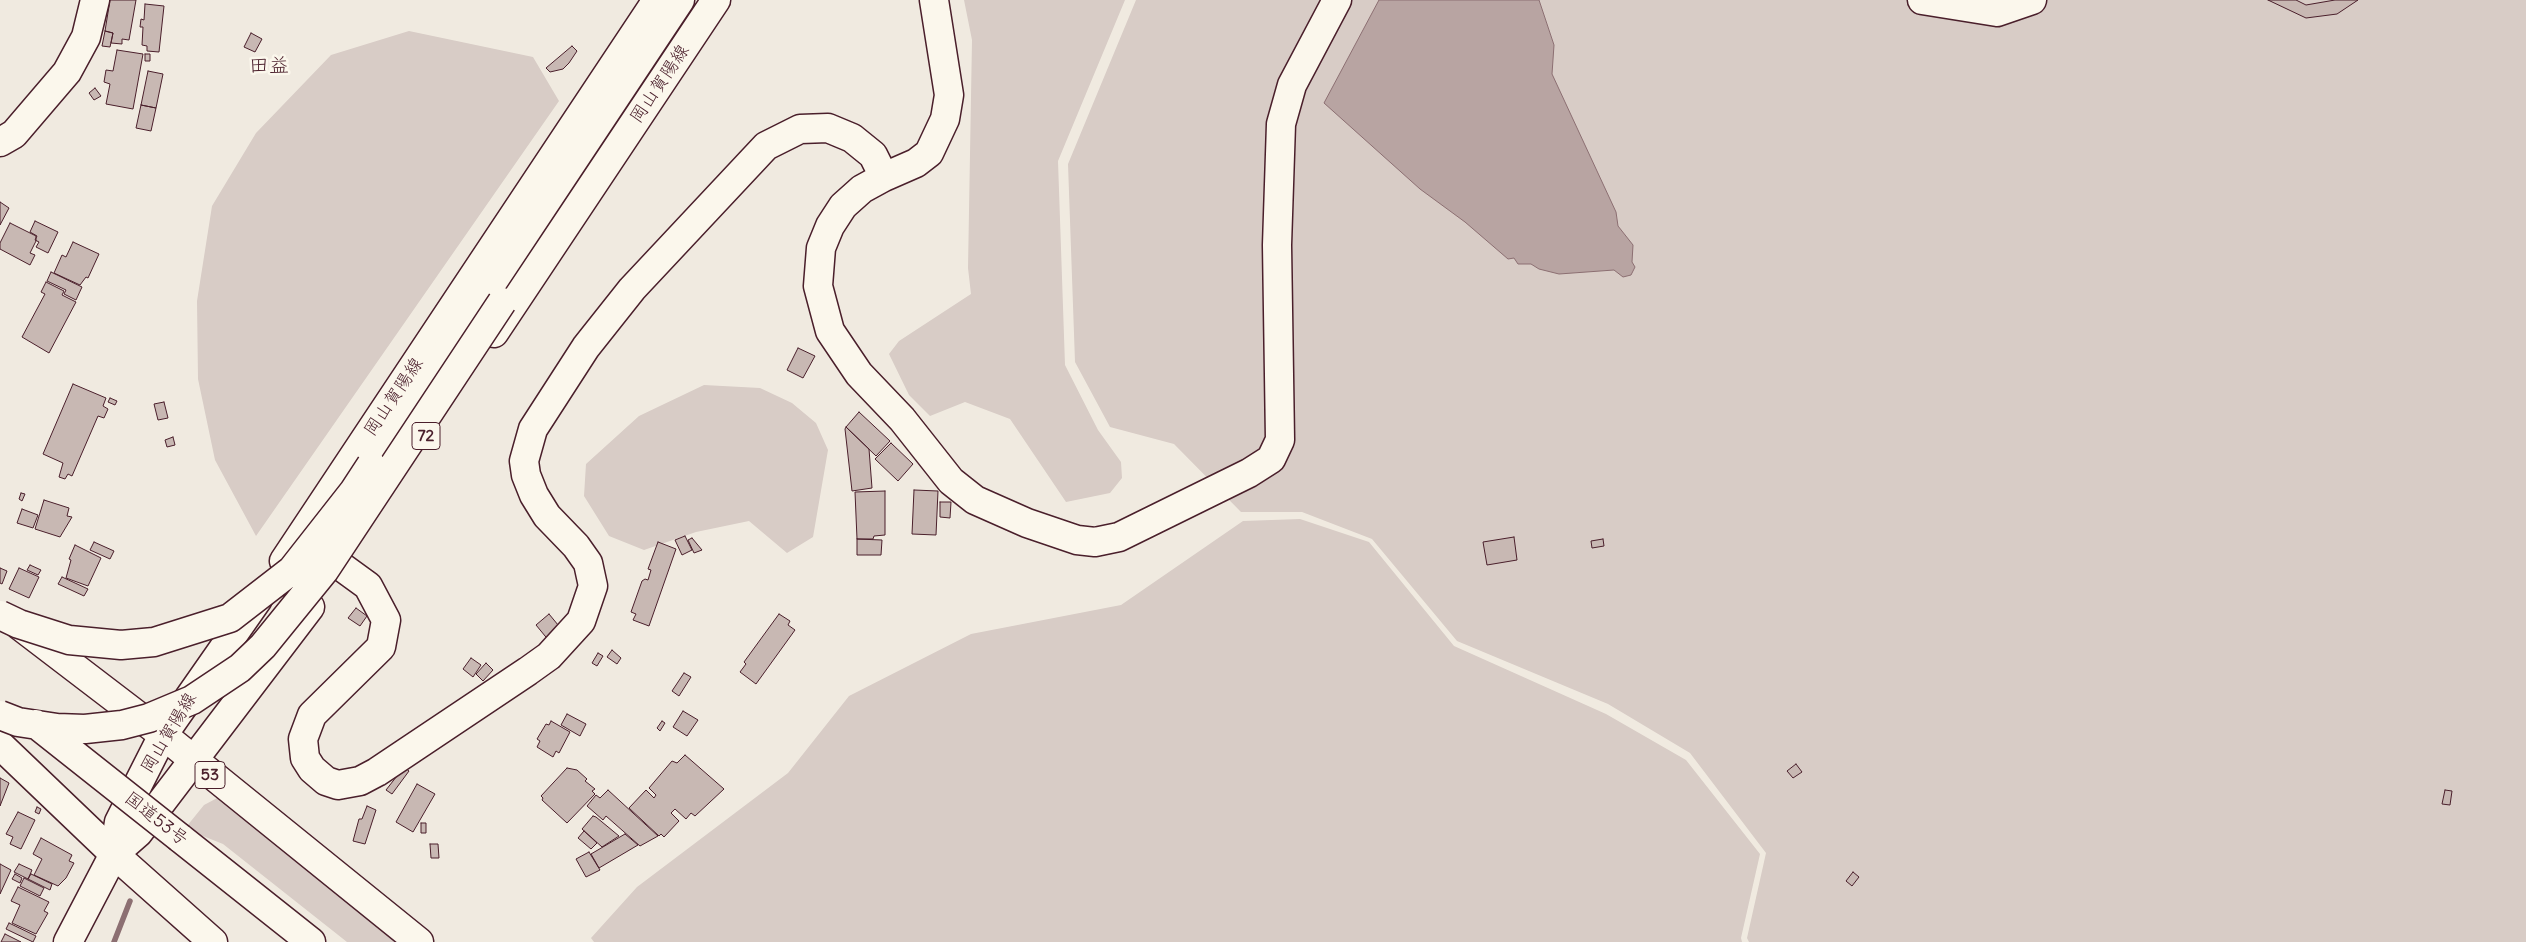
<!DOCTYPE html>
<html>
<head>
<meta charset="utf-8">
<style>
	body { margin:0 }
	canvas { display:block; background:#f0eae0 }
</style>
</head>
<body>
<canvas width="2526" height="942"></canvas>
<script>
const ctx = document.querySelector('canvas').getContext('2d');
ctx.lineJoin = 'round';
function paint(path, color) {
  ctx.fillStyle = color;
  ctx.fill(path, 'evenodd');
}
function poly(rows) {
  const path = new Path2D();
  for (const r of rows) {
    path.moveTo(r[0], r[1]);
    for (let i = 2; i < r.length; i += 2) path.lineTo(r[i], r[i + 1]);
  }
  return path;
}
function stroke(path, color, width, dash) {
  ctx.strokeStyle = color;
  ctx.lineWidth = width;
  ctx.lineCap = dash ? 'butt' : 'round';
  ctx.setLineDash(dash || []);
  ctx.stroke(path);
}
function drawText(font, color, halo, rows, align = 'center') {
  ctx.font = font + ' Delius,"Klee One",sans-serif';
  ctx.lineWidth = 5;
  ctx.setLineDash([]);
  ctx.textBaseline = 'middle';
  ctx.strokeStyle = halo;
  ctx.fillStyle = color;
  for (const [text, x, y, turn = 0] of rows) {
    ctx.save();
    ctx.translate(x, y);
    ctx.rotate((+turn || 0) * Math.PI / 180);
    ctx.textAlign = isNaN(turn) ? turn : align;
    if (halo) ctx.strokeText(text, 0, 0);
    ctx.fillText(text, 0, 0);
    ctx.restore();
  }
}
paint(poly([
	[964,0,1125,0,1058,161,1065,365,1098,430,1121,462,1122,478,1110,493,1066,502,1010,419,965,402,930,416,909,395,889,354,899,341,971,294,968,268,972,40],
	[1136,0,2526,0,2526,942,1749,942,1747,938,1766,853,1690,753,1608,704,1457,641,1372,539,1302,512,1241,512,1174,444,1110,427,1075,362,1068,164],
	[409,31,533,57,559,101,256,536,215,460,198,379,197,301,212,206,256,133,331,55],
	[704,385,760,388,792,403,816,423,828,450,813,537,787,553,749,521,696,532,644,550,609,536,584,496,586,464,639,416],
	[1300,519,1369,542,1454,646,1606,714,1686,760,1760,854,1741,938,1742,942,594,942,591,938,637,887,788,773,849,696,971,634,1121,605,1243,521],
	[221,796,405,942,347,942,223,844,198,834,187,826,204,805]
]), '#d8ccc6');
const water = poly([
	[1379,0,1539,0,1554,45,1552,74,1616,212,1618,226,1633,245,1632,262,1635,267,1631,275,1623,277,1614,270,1559,274,1539,269,1531,264,1518,264,1514,258,1508,259,1465,222,1420,189,1324,103,1379,0]
]);
paint(water, '#b8a4a2');
stroke(water, '#8c6f72', 1);
stroke(poly([
	[114,942,130,901]
]), '#8c6f72', 5.5);
const building = poly([
	[110,0,136,0,129,40,122,39,122,44,111,43,113,33,105,31,110,0],
	[2268,0,2296,0,2306,5,2335,0,2358,0,2337,14,2306,18,2268,0],
	[145,4,164,6,159,52,147,51,147,46,142,45,143,27,140,27,141,19,144,20,145,4],
	[105,31,113,33,110,47,102,46,105,31],
	[251,33,262,39,255,52,244,47,251,33],
	[572,46,577,51,569,63,563,69,550,72,546,68,572,46],
	[117,50,143,54,133,109,106,104,110,84,104,82,106,70,113,71,117,50],
	[145,54,150,54,150,61,145,61,145,54],
	[148,71,163,74,156,108,141,105,148,71],
	[95,88,101,96,94,100,89,93,95,88],
	[141,105,156,108,151,131,136,128,141,105],
	[0,202,9,208,0,225,0,202],
	[35,221,58,232,48,253,36,247,39,242,35,240,37,236,30,232,35,221],
	[10,223,36,236,36,241,30,253,35,255,30,265,0,249,0,243,10,223],
	[73,242,99,254,88,278,86,277,80,285,54,273,62,255,66,257,73,242],
	[51,272,82,287,76,300,64,294,66,290,47,281,51,272],
	[46,282,64,291,62,295,76,302,49,353,22,337,45,294,41,292,46,282],
	[798,348,815,356,803,378,787,370,798,348],
	[73,384,106,398,103,406,108,409,104,418,98,416,72,476,68,474,65,479,59,477,63,463,43,454,73,384],
	[110,398,117,401,115,405,108,402,110,398],
	[164,402,168,418,158,420,154,404,164,402],
	[859,412,890,441,876,456,846,427,859,412],
	[846,427,869,449,872,488,852,491,845,429,846,427],
	[173,437,175,445,167,447,165,440,173,437],
	[891,443,913,464,898,481,875,459,891,443],
	[914,490,938,491,936,535,912,534,914,490],
	[885,491,885,535,874,536,873,539,857,539,855,492,885,491],
	[21,493,25,494,22,501,19,499,21,493],
	[44,500,69,508,67,516,72,517,60,537,35,529,44,500],
	[940,502,951,502,950,518,940,517,940,502],
	[22,509,38,515,33,528,17,523,22,509],
	[685,536,692,550,682,555,675,540,685,536],
	[1514,537,1517,560,1487,565,1483,542,1514,537],
	[692,538,702,550,694,553,688,540,692,538],
	[857,539,882,540,881,555,857,555,857,539],
	[1603,539,1604,546,1592,548,1591,541,1603,539],
	[94,542,114,551,110,559,90,550,94,542],
	[658,542,676,549,649,626,633,620,636,614,631,612,642,581,645,579,648,580,651,570,648,569,658,542],
	[75,545,101,558,88,586,66,578,71,560,69,559,75,545],
	[30,565,41,570,38,575,27,570,30,565],
	[0,568,7,571,2,584,0,583,0,568],
	[19,568,39,577,29,598,9,589,19,568],
	[62,577,88,589,84,596,58,584,62,577],
	[356,608,367,616,360,626,348,618,356,608],
	[549,614,563,631,550,642,536,625,549,614],
	[779,614,790,621,788,625,795,630,756,684,740,672,746,664,744,662,779,614],
	[612,650,621,658,617,664,607,657,612,650],
	[598,653,603,656,597,666,592,663,598,653],
	[471,658,481,665,473,677,463,669,471,658],
	[486,663,493,670,483,681,476,674,486,663],
	[684,673,691,677,679,696,672,691,684,673],
	[683,711,698,720,687,736,673,727,683,711],
	[567,714,586,724,580,736,561,725,567,714],
	[551,721,570,732,559,753,556,751,553,757,537,747,540,741,537,739,546,724,549,725,551,721],
	[662,721,665,723,660,731,657,728,662,721],
	[685,755,724,789,695,816,691,813,686,819,675,809,671,813,679,821,664,837,661,834,659,836,629,808,646,790,654,798,656,795,649,788,672,761,677,763,685,755],
	[1796,764,1802,772,1793,778,1787,771,1796,764],
	[404,767,409,771,392,794,386,790,404,767],
	[567,768,577,770,587,779,585,781,595,789,592,791,595,794,567,823,542,800,543,798,541,796,567,768],
	[0,778,9,783,0,806,0,778],
	[417,784,435,794,413,832,396,822,417,784],
	[608,790,658,836,640,846,606,816,603,820,587,806,596,795,600,798,608,790],
	[2445,790,2452,791,2450,805,2442,804,2445,790],
	[367,806,376,810,365,844,353,841,359,819,362,819,367,806],
	[37,807,41,809,39,814,35,812,37,807],
	[18,812,35,820,21,849,10,844,13,837,6,834,18,812],
	[593,816,596,817,619,836,602,847,582,829,593,816],
	[421,823,426,823,426,833,421,833,421,823],
	[584,831,597,843,591,849,578,838,584,831],
	[625,834,638,845,599,868,591,854,625,834],
	[41,838,72,855,69,861,74,863,66,878,58,886,34,875,42,859,33,854,41,838],
	[430,844,438,844,439,858,431,858,430,844],
	[589,852,600,870,586,877,576,859,589,852],
	[0,864,11,870,0,894,0,864],
	[19,864,32,870,28,879,14,872,19,864],
	[1853,872,1859,877,1852,886,1846,881,1853,872],
	[15,874,22,878,20,883,12,879,15,874],
	[31,874,52,884,50,890,28,879,31,874],
	[24,878,44,888,40,896,20,886,24,878],
	[18,887,49,902,44,911,48,913,36,934,12,923,20,905,11,901,18,887],
	[9,923,36,936,33,942,6,929,9,923],
	[5,934,21,942,1,942,5,934]
]);
paint(building, '#c8b8b3');
stroke(building, '#4a1f2b', 1);
const minor = poly([
	[934,0,949,95,945,119,929,153,916,163,884,177,862,189,843,206,830,226,821,248,818,286,830,331,859,374,902,419,951,481,975,500,1027,523,1077,540,1095,542,1119,537,1249,473,1271,459,1280,440,1277,245,1281,124,1292,85,1337,0],
	[1922,0,1997,12,2032,0],
	[0,142,14,134,67,72,86,37,95,0],
	[313,546,368,586,386,620,381,647,312,715,303,739,305,758,312,769,326,781,338,785,360,781,377,772,528,671,549,656,581,621,593,586,588,563,576,546,547,516,534,495,526,475,524,461,533,429,586,347,632,289,766,146,800,129,828,128,852,138,873,155,884,177],
	[68,942,114,854]
]);
const major = poly([
	[494,333,716,0],
	[284,561,657,0],
	[114,854,138,833,310,607],
	[114,854,119,822,163,735,258,599]
]);
const highway = poly([
	[377,456,680,0],
	[19,625,163,735,419,942],
	[0,745,114,854,213,942],
	[180,838,311,942]
]);
stroke(minor, '#4a1f2b', 31);
stroke(major, '#4a1f2b', 31);
stroke(highway, '#4a1f2b', 31);
stroke(minor, '#fbf7ec', 28);
stroke(major, '#fbf7ec', 28);
stroke(highway, '#fbf7ec', 28);
const highwayBridge = poly([
	[0,615,19,624,69,640,121,645,154,642,230,618,292,570,354,491,371,465],
	[0,715,18,722,57,728,85,729,122,725,149,718,192,700,240,668,263,646,324,571,502,302],
	[36,724,180,838]
]);
stroke(highwayBridge, '#4a1f2b', 31, []);
stroke(highwayBridge, '#fbf7ec', 28);
for (const [x, y, w] of [
	[426,436,28],
	[210,775,30]
]) {
  const box = new Path2D();
  box.roundRect(x - w / 2, y - 13.5, w, 27, 4);
  ctx.fillStyle = '#fbf7ec';
  ctx.fill(box);
  stroke(box, '#4a1f2b', 1);
}
drawText('bold 16px', '#4a1f2b', null, [
	["72",426,436],
	["53",210,775]
]);
drawText('18px', '#4a1f2b', '#fbf7ec', [
	["岡山賀陽線",660,84,-56],
	["岡山賀陽線",394,397,-56],
	["岡山賀陽線",169,733,-59],
	["国道53号",156,819,38]
]);
drawText('20px', '#4a1f2b', '#fbf7ec', [
	["田益",269,66]
]);
</script>
</body>
</html>
